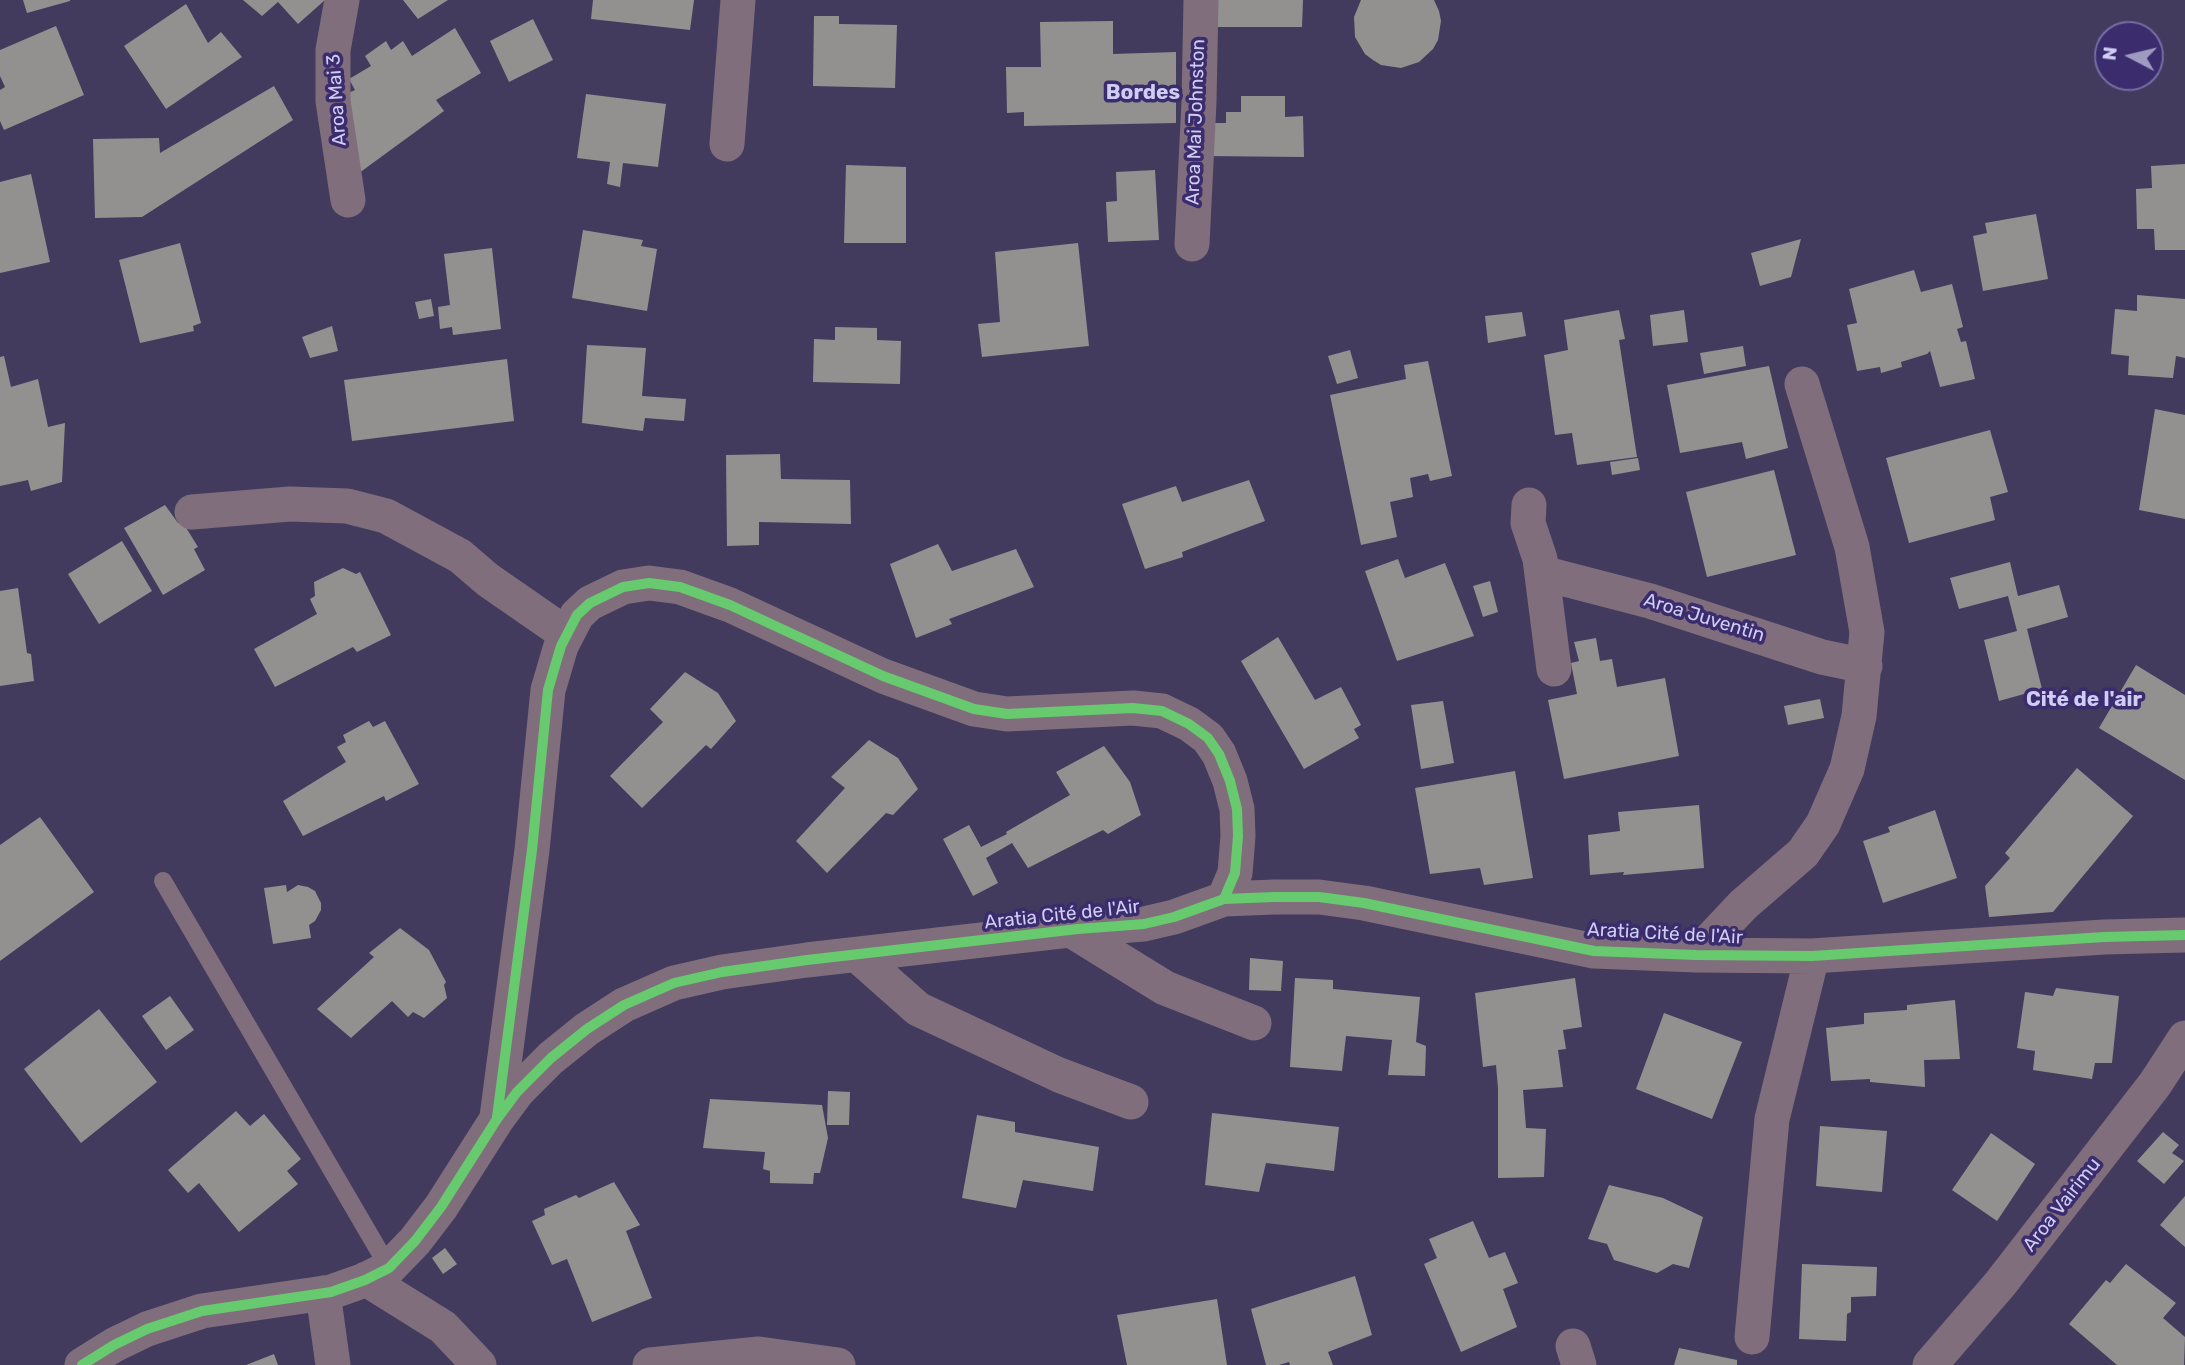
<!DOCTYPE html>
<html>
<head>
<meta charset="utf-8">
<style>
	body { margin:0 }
	#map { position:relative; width:2185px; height:1365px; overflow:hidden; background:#423b5e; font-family:Rubik,sans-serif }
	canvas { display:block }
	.north { position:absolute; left:2094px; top:21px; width:70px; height:70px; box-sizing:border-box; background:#3a2c6d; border:2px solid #766ca3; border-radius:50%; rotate:277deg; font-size:19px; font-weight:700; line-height:28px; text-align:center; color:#d0cdf4 }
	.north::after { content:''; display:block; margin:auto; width:24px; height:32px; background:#9e9ac0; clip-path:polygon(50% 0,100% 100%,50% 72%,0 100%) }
</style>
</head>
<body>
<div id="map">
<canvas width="2185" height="1365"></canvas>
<div class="north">N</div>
</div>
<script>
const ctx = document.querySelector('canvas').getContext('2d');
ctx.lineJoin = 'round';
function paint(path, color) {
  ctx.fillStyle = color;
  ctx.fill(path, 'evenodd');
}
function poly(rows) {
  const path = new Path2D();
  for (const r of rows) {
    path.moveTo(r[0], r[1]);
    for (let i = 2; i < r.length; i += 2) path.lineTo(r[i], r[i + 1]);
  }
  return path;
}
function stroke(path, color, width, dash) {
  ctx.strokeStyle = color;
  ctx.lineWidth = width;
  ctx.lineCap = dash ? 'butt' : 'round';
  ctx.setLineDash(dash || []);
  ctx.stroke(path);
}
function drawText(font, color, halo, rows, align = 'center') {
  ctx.font = font + ' Rubik,sans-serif';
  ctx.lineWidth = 7;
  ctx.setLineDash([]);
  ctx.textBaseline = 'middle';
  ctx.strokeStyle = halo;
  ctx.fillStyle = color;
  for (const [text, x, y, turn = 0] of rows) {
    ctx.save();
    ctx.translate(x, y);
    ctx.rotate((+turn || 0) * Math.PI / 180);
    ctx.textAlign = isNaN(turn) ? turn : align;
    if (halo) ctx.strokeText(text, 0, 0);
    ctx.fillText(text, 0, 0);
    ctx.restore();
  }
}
paint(poly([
	[23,0,70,0,70,1,27,13],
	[243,0,325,0,298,24,278,2,262,16],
	[403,0,448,0,418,19],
	[593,0,694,0,690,30,591,19],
	[1212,0,1303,0,1302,27,1212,27],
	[1361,0,1434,0,1439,11,1441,21,1438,40,1433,49,1419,62,1401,68,1381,65,1373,60,1365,54,1355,37,1354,17],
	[186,4,208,43,221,32,242,57,166,109,124,46],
	[814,16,839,16,839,24,897,25,895,88,813,86],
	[533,19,553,60,509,82,490,41],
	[1113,21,1113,54,1176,52,1176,123,1024,126,1024,112,1007,113,1006,67,1041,67,1040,22],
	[56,26,84,95,4,130,0,121,0,90,5,87,0,76,0,50],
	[455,28,481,73,436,100,444,111,355,176,342,96,355,90,349,79,371,66,365,56,386,41,391,50,403,41,412,56],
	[274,86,293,120,142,217,95,218,93,139,159,138,160,153],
	[586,94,666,104,658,167,623,163,620,187,607,184,610,162,577,158],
	[1241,96,1285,96,1285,117,1303,116,1304,157,1204,156,1205,123,1226,123,1226,112,1241,112],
	[2185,164,2185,250,2155,250,2154,229,2137,229,2136,189,2152,188,2151,166],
	[846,165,906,167,906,243,844,243],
	[1155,170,1159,240,1108,242,1106,202,1117,201,1116,172],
	[31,174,50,262,0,273,0,182],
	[2036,214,2048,279,1983,291,1973,236,1987,233,1985,223],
	[583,230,643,240,641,246,657,249,647,311,572,298],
	[1801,239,1791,277,1760,286,1751,253],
	[180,243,201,323,193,326,194,331,140,343,119,260],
	[1078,243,1089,346,982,357,978,324,1000,322,995,252],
	[492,248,501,329,453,335,452,327,440,329,438,307,450,305,444,254],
	[1914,270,1921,292,1952,284,1963,327,1957,329,1961,342,1966,341,1975,379,1940,387,1930,351,1927,354,1901,362,1902,367,1881,373,1880,367,1857,371,1847,325,1857,323,1849,289],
	[2137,295,2185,299,2185,358,2176,356,2173,378,2128,375,2129,356,2111,354,2115,309,2137,311],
	[431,299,434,316,419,319,415,302],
	[1619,310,1625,339,1619,340,1637,457,1577,465,1572,433,1555,435,1544,355,1568,350,1564,320],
	[1684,310,1688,342,1653,346,1650,315],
	[1522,312,1526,336,1488,343,1485,316],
	[332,326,338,351,310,358,302,337],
	[835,327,877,328,877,340,901,341,900,384,813,382,814,339,835,340],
	[587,345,646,348,642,396,686,399,684,421,645,418,643,431,582,423],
	[1743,346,1746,366,1704,374,1700,353],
	[1350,350,1358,378,1337,384,1328,356],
	[4,356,11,387,38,379,48,427,65,423,62,482,31,491,28,480,0,486,0,357],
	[507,359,514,421,352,441,344,380],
	[1428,361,1452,476,1430,481,1428,474,1410,478,1413,497,1390,502,1397,537,1361,545,1330,395,1406,379,1404,365],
	[1769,366,1788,448,1746,459,1742,442,1680,453,1667,385],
	[2155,409,2185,415,2185,519,2139,510],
	[1990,430,2008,492,1990,497,1995,520,1909,543,1886,458],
	[780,454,781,479,850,480,851,524,759,522,759,545,727,546,726,455],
	[1638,458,1640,470,1612,475,1610,462],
	[1774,470,1796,555,1707,577,1686,492],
	[1249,480,1265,521,1182,552,1183,557,1145,569,1122,504,1176,486,1182,502],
	[165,505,178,523,182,521,198,547,194,549,205,570,163,595,124,528],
	[122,541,152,591,99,624,68,574],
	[938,544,952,571,1016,549,1034,587,949,619,952,624,916,638,890,564],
	[1398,559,1405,578,1445,563,1474,636,1397,661,1365,571],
	[2010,562,2018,596,2059,585,2068,617,2027,629,2042,689,1999,701,1984,640,2017,631,2008,596,1959,609,1950,578],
	[343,568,356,574,360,572,391,635,357,652,353,647,275,687,254,649,317,614,310,599,315,596,314,582],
	[1490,581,1498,612,1483,617,1473,586],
	[18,588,27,653,31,654,34,681,0,686,0,591],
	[1278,637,1315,700,1341,687,1361,725,1354,729,1359,738,1304,769,1241,661],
	[1596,638,1600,661,1612,659,1617,687,1665,678,1679,756,1564,779,1548,700,1577,694,1571,663,1579,661,1574,642],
	[2136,665,2185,695,2185,780,2099,728],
	[685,672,718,693,736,721,711,749,706,745,642,808,610,776,663,722,650,709],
	[1820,699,1824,718,1788,725,1784,706],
	[1443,701,1454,763,1421,769,1411,705],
	[369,721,373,727,385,721,419,784,386,801,384,796,303,836,283,801,346,762,337,747,346,742,343,735],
	[869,740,898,758,918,789,893,815,886,813,827,873,796,841,845,788,831,777],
	[1104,746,1130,782,1141,815,1108,834,1103,830,1028,868,1012,843,986,858,998,883,973,896,943,839,969,825,981,847,1007,834,1006,832,1070,795,1056,772],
	[2077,768,2133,816,2053,912,1989,917,1985,886,2010,858,2005,853],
	[1515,771,1533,878,1484,885,1480,868,1430,874,1415,788],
	[1699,805,1704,868,1623,875,1624,872,1590,875,1588,835,1620,831,1618,812],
	[1935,810,1957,878,1883,903,1863,841,1890,832,1888,827],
	[40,817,94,892,0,961,0,845],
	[286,885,287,892,298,885,308,887,315,891,321,903,321,910,315,921,309,925,311,938,273,944,264,888],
	[400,928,429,950,446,982,444,985,447,998,424,1018,413,1012,408,1017,392,1001,351,1038,317,1009,374,957,369,953],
	[1250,958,1283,961,1281,991,1249,990],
	[1295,978,1333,980,1333,989,1420,997,1416,1042,1426,1046,1425,1076,1388,1075,1392,1040,1346,1036,1342,1071,1290,1067],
	[1575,978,1582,1027,1563,1030,1566,1049,1558,1050,1563,1087,1523,1090,1526,1128,1546,1129,1544,1177,1498,1178,1498,1088,1496,1065,1483,1067,1475,993],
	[2056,988,2119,996,2112,1063,2095,1063,2092,1079,2033,1070,2035,1051,2017,1048,2025,992,2053,996],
	[170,996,194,1030,166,1050,142,1016],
	[1955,1000,1960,1059,1924,1060,1925,1087,1870,1082,1870,1079,1831,1081,1826,1028,1864,1024,1864,1013,1907,1010,1907,1005],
	[99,1009,157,1082,81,1143,24,1069],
	[1664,1013,1742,1042,1712,1119,1636,1089],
	[828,1091,850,1092,849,1125,827,1125],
	[710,1099,822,1105,828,1138,820,1173,814,1173,813,1184,770,1183,770,1171,763,1169,765,1152,703,1148],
	[236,1111,250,1126,264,1114,301,1159,287,1171,298,1184,239,1232,199,1183,188,1193,168,1170],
	[1212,1113,1339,1127,1334,1171,1266,1163,1259,1192,1205,1185],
	[977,1115,1015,1122,1015,1132,1099,1147,1093,1191,1023,1180,1016,1208,962,1198],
	[1820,1126,1887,1131,1882,1192,1816,1186],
	[2163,1132,2179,1145,2172,1153,2184,1161,2164,1184,2137,1161],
	[1991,1133,2035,1164,1997,1221,1952,1190],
	[614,1182,640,1225,626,1231,652,1298,592,1322,567,1259,552,1265,532,1221,545,1215,544,1209,576,1195,579,1198],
	[1609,1185,1663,1198,1703,1217,1689,1268,1673,1264,1657,1273,1614,1260,1607,1244,1588,1239],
	[2185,1196,2185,1247,2160,1225],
	[1473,1221,1489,1258,1505,1252,1518,1283,1503,1289,1517,1327,1461,1352,1424,1264,1437,1258,1429,1239],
	[445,1248,457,1264,443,1274,432,1258],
	[1802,1264,1877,1267,1876,1296,1851,1297,1851,1312,1847,1314,1846,1341,1799,1339],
	[2126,1264,2176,1303,2163,1318,2185,1337,2184,1365,2117,1365,2069,1324,2106,1280,2110,1283],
	[1355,1276,1372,1335,1328,1352,1333,1365,1290,1365,1289,1362,1279,1365,1266,1365,1251,1309],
	[1217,1299,1227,1365,1127,1365,1117,1315],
	[1679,1348,1737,1360,1737,1365,1674,1365],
	[274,1354,278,1365,246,1365]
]), '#939190');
stroke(poly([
	[163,881,389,1268]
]), '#816e7c', 18);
stroke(poly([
	[342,0,333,50,333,101,348,200],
	[727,144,738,0],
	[1192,244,1199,102,1201,0],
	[1529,505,1528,523,1540,559,1554,669],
	[192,512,290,504,347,506,386,516,460,556,488,580,566,634],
	[1542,573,1650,601,1822,657,1865,666],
	[1071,930,1165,988,1254,1023],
	[857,955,918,1009,1059,1075,1131,1102],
	[1696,955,1743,905,1803,853,1823,824,1847,769,1859,716,1867,632,1852,547,1802,384],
	[497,1117,532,850,548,690,561,646,577,615,590,603,623,587,649,583,680,587,730,605,883,676,974,709,1007,714,1133,708,1162,711,1189,724,1208,738,1219,754,1230,781,1237,809,1238,836,1235,873,1224,899],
	[366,1279,443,1327,479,1365],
	[323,1293,333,1365],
	[1752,1337,1772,1119,1812,956],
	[1573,1346,1579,1365],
	[82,1365,114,1345,147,1329,202,1311,331,1292,365,1280,389,1268,415,1241,441,1207,497,1119,517,1092,551,1058,587,1029,624,1005,674,983,722,972,807,960,1078,929,1144,924,1174,917,1224,899,1274,897,1319,897,1364,903,1594,951,1696,955,1812,956,2104,937,2185,935],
	[650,1365,759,1354,838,1365],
	[1930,1365,2000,1284,2155,1084,2185,1038]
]), '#816e7c', 35);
stroke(poly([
	[497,1117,532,850,548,690,561,646,577,615,590,603,623,587,649,583,680,587,730,605,883,676,974,709,1007,714,1133,708,1162,711,1189,724,1208,738,1219,754,1230,781,1237,809,1238,836,1235,873,1224,899],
	[82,1365,114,1345,147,1329,202,1311,331,1292,365,1280,389,1268,415,1241,441,1207,497,1119,517,1092,551,1058,587,1029,624,1005,674,983,722,972,807,960,1078,929,1144,924,1174,917,1224,899,1274,897,1319,897,1364,903,1594,951,1696,955,1812,956,2104,937,2185,935]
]), '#67ca6e', 10);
drawText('19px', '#d0cdf4', '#3a2c6d', [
	["Aroa Mai 3",337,100,-94],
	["Aroa Mai Johnston",1196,122,-88],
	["Aroa Juventin",1704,618,17],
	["Aratia Cité de l'Air",1062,915,-6],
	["Aratia Cité de l'Air",1665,934,3],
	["Aroa Vairimu",2062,1205,-52]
]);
drawText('bold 21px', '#d0cdf4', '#3a2c6d', [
	["Bordes",1143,93],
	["Cité de l'air",2084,700]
]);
</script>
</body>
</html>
